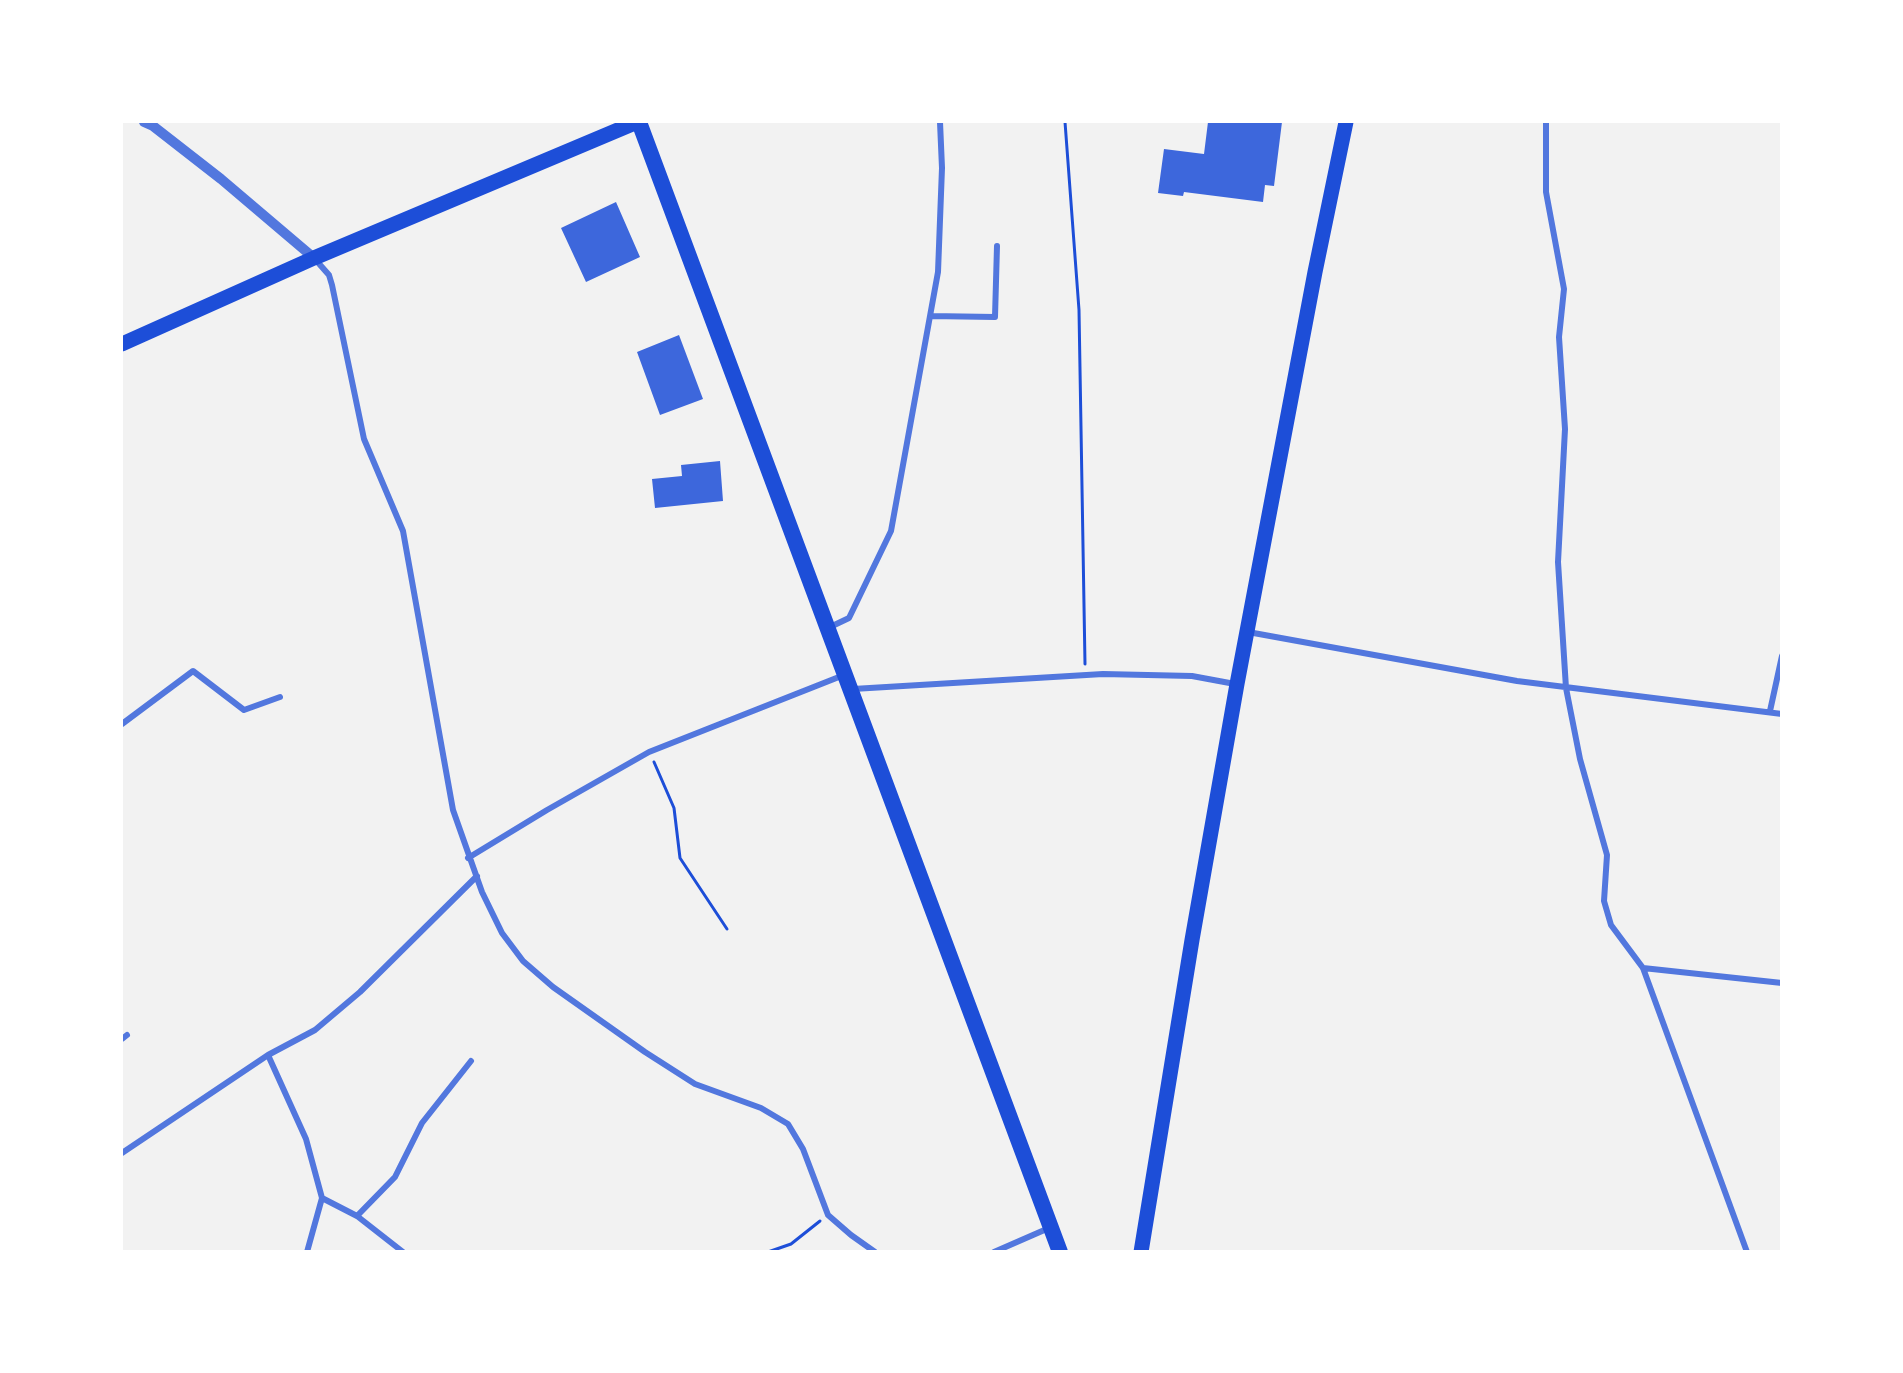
<!DOCTYPE html>
<html>
<head>
<meta charset="utf-8">
<style>
	body { margin:0 }
	#map { position:relative; width:1903px; height:1373px; overflow:hidden; background:#f2f2f2; font-family:Raleway,sans-serif }
	canvas { display:block }
	.frame { position:absolute; inset:0; border:123px solid #fff; pointer-events:none }
</style>
</head>
<body>
<div id="map">
<canvas width="1903" height="1373"></canvas>
<div class="frame"></div>
</div>
<script>
const ctx = document.querySelector('canvas').getContext('2d');
ctx.lineJoin = 'round';
function paint(path, color) {
  ctx.fillStyle = color;
  ctx.fill(path, 'evenodd');
}
function poly(rows) {
  const path = new Path2D();
  for (const r of rows) {
    path.moveTo(r[0], r[1]);
    for (let i = 2; i < r.length; i += 2) path.lineTo(r[i], r[i + 1]);
  }
  return path;
}
function stroke(path, color, width, dash) {
  ctx.strokeStyle = color;
  ctx.lineWidth = width;
  ctx.lineCap = dash ? 'butt' : 'round';
  ctx.setLineDash(dash || []);
  ctx.stroke(path);
}
paint(poly([
	[1208,122,1282,122,1274,186,1265,185,1263,202,1184,192,1183,196,1158,193,1164,149,1204,154],
	[616,202,640,257,586,282,561,228],
	[679,335,703,399,660,415,637,352],
	[720,461,723,501,655,508,652,479,682,476,681,465]
]), '#3d67dc');
stroke(poly([
	[1065,122,1079,310,1085,664],
	[654,762,674,808,680,858,727,929],
	[768,1252,791,1244,820,1221]
]), '#1d4ed8', 3);
stroke(poly([
	[1546,122,1546,192,1564,289,1559,337,1565,429,1558,562,1566,688,1580,759,1607,855,1604,901,1611,925,1643,968,1747,1252],
	[314,258,329,275,332,285,364,439,403,531,453,810,482,892,502,933,523,961,553,987,645,1052,695,1084,761,1108,788,1124,803,1149,828,1215,851,1235,875,1252],
	[930,316,995,317,997,246],
	[828,628,849,618,891,531,938,272,942,168,940,122],
	[1248,632,1517,681,1782,714],
	[853,689,1103,674,1192,676,1235,684],
	[1770,711,1782,656],
	[122,724,193,671,244,710,280,697],
	[468,858,547,810,649,752,844,675],
	[1643,968,1782,983],
	[122,1039,127,1035],
	[268,1055,306,1139,322,1198,307,1252],
	[122,1153,268,1055,315,1030,360,992,477,876],
	[322,1198,357,1216,403,1252],
	[357,1216,395,1177,422,1123,471,1061],
	[994,1252,1049,1228]
]), '#5277de', 6);
stroke(poly([
	[144,122,153,126,221,179,314,258]
]), '#5277de', 10);
stroke(poly([
	[122,344,314,258,637,122],
	[1141,1252,1192,940,1237,684,1315,272,1346,122]
]), '#1d4ed8', 15);
stroke(poly([
	[639,122,1060,1252]
]), '#1d4ed8', 16);
</script>
</body>
</html>
